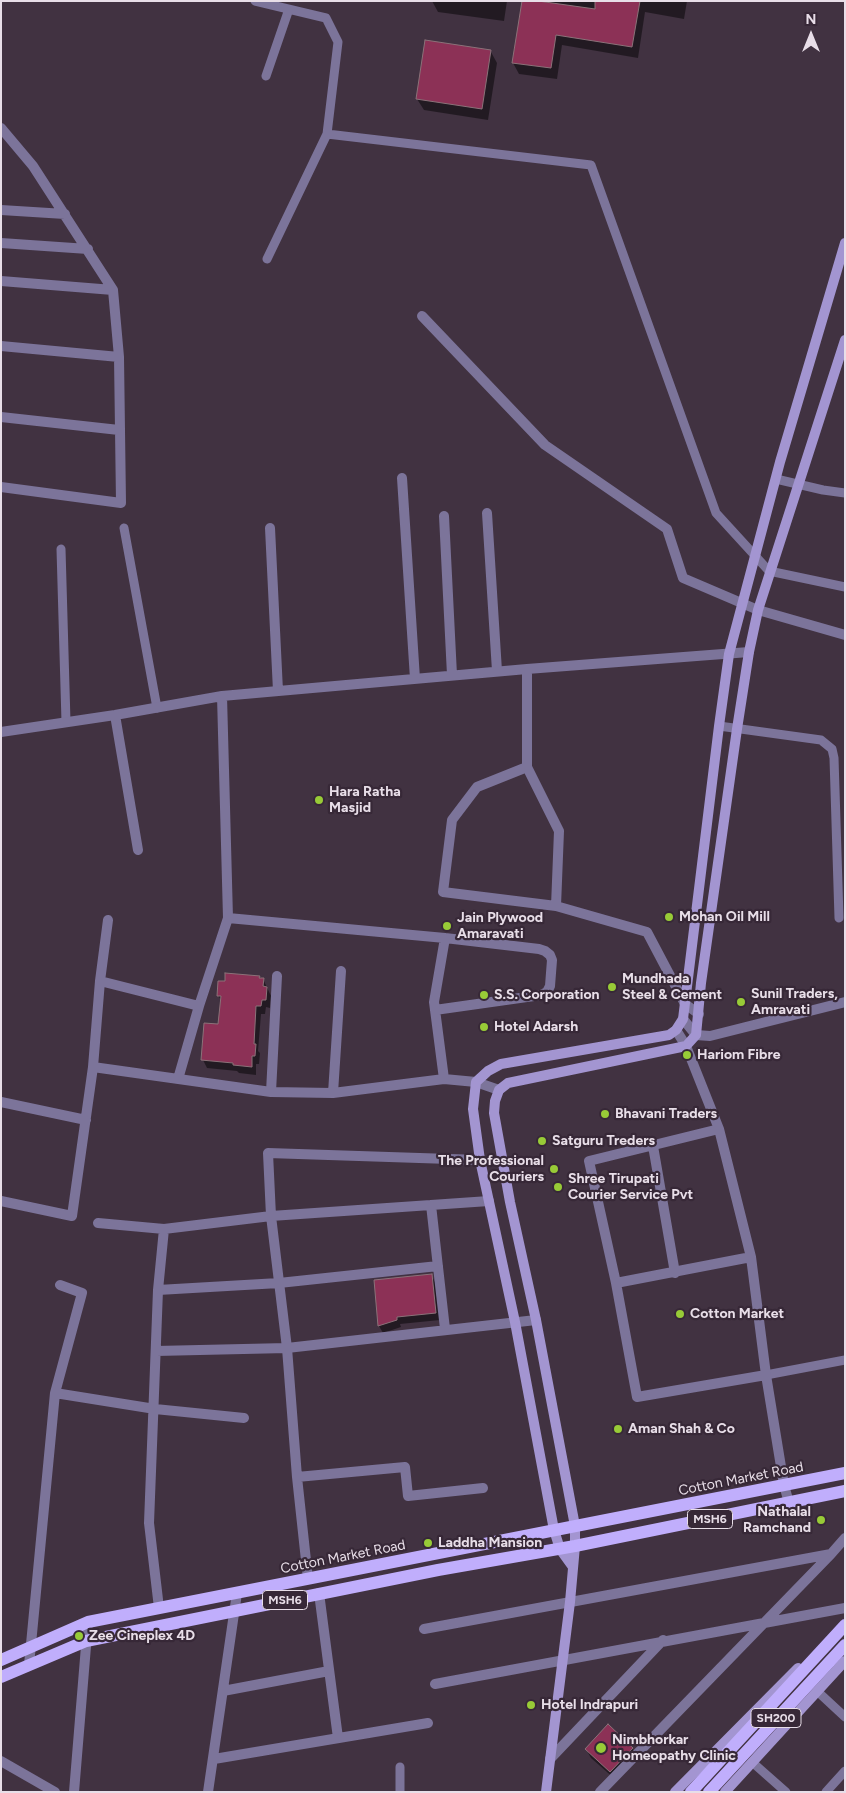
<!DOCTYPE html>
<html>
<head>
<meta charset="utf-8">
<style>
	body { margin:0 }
	#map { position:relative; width:846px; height:1793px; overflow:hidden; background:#413241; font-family:Figtree,sans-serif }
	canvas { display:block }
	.frame { position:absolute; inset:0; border:2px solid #e8dee8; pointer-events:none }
	.north { position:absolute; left:786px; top:10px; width:50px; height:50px; -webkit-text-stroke:4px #372837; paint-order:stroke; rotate:0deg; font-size:14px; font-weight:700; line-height:20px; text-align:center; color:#e8dee8 }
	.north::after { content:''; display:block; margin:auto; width:18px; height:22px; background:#e8dee8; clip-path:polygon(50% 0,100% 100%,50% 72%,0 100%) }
</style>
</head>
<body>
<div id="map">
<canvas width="846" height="1793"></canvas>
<div class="frame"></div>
<div class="north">N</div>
</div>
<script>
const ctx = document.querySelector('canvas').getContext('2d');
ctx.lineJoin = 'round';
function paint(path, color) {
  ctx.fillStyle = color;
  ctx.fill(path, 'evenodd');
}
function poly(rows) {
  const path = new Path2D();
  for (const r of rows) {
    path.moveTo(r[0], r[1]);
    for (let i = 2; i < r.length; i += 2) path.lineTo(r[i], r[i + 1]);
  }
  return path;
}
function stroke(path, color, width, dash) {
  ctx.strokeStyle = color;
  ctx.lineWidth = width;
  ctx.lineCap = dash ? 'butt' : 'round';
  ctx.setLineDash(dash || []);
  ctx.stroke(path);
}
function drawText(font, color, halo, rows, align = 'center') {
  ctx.font = font + ' Figtree,sans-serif';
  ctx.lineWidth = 4.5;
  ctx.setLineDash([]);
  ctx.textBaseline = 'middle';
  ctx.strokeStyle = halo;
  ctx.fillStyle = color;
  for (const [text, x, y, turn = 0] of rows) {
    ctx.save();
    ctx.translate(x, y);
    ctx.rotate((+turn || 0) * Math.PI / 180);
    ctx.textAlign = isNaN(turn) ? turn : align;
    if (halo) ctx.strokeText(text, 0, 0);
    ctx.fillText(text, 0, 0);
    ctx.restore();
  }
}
paint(poly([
	[432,1,507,1,504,21,438,12],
	[523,1,687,1,684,19,645,12,638,58,562,45,557,79,519,74,513,63],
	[491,52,497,63,488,120,424,110,417,99],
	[259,977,263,979,271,996,270,1008,266,1007,265,1014,261,1014,258,1051,260,1053,259,1064,256,1064,256,1075,239,1073,237,1071,207,1068,203,1060,219,1025,222,1002,218,995],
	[431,1275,435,1282,440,1320,400,1324,401,1327,383,1333,379,1326],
	[632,1748,637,1757,615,1779,591,1758,586,1749]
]), '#0007');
const building = poly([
	[522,1,538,1,595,9,595,1,640,1,632,47,556,35,551,68,512,63,522,1],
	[425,40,491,50,482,109,416,99,425,40],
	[225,973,260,976,259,978,264,978,263,986,267,987,266,1000,262,1000,261,1006,256,1006,254,1044,256,1044,255,1056,252,1056,252,1067,233,1065,233,1063,201,1060,204,1023,218,1024,221,996,217,996,218,981,225,981,225,973],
	[432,1274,436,1313,397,1317,397,1320,378,1326,374,1280,432,1274],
	[608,1724,633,1748,610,1772,585,1749,608,1724]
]);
paint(building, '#8c3156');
stroke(building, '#8b7279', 1);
stroke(poly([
	[255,1,326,18,338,42,327,134,267,259],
	[266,76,289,9],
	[327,134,591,165,716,513,769,571,845,587],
	[776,479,823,490,845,493],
	[124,528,157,708],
	[61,549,66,722],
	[719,726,821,740,832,749,834,758,839,918],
	[766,1375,845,1360],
	[817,1691,845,1717],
	[752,1762,786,1792],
	[400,1767,400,1792],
	[826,1792,845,1771]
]), '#7c749a', 9);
stroke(poly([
	[1,128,33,166,113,290,119,357,121,503,1,487],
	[1,210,65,214],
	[1,243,88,249],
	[1,281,113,290],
	[422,316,545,445,667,529,683,578,758,610,845,635],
	[1,346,119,357],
	[1,417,119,430],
	[402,478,415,679],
	[487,513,497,671],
	[444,516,452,675],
	[270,528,278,691],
	[527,669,527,767,477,787,452,820,443,892,556,906,647,932,685,1004,699,1014],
	[222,696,228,918,445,938,539,949,545,951,550,955,552,960,550,986,547,992,541,995,435,1010],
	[115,715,138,850],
	[1,732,115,715,222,696,527,669,749,652],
	[527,767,559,831,556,906],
	[108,920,100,981,199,1006,178,1079],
	[199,1006,228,918],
	[683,1019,696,1035,710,1036,845,1002],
	[676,1030,686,1046,719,1129,751,1257,766,1375,784,1485,789,1503],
	[93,1067,271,1092,333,1093,444,1079,476,1082,499,1090],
	[444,1079,434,1002,445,938],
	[271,1092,277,976],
	[333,1093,341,971],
	[1,1102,86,1120],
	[719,1129,589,1161,616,1283,637,1397,766,1375],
	[653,1146,675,1273],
	[1,1201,72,1216,93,1067,100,981],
	[431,1205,445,1329],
	[98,1223,164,1229],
	[616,1283,751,1257],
	[158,1290,279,1283,438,1266],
	[156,1351,287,1348,536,1320],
	[55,1393,155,1409,244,1418],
	[297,1477,405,1467,408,1496,483,1488],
	[308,1579,297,1477,287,1348,271,1216,268,1153,480,1160],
	[319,1593,338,1738],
	[159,1608,149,1523,158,1290,164,1229,271,1216,489,1201],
	[424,1629,831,1554],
	[29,1665,55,1393,82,1293,60,1285],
	[435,1684,845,1608],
	[223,1691,329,1671],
	[214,1759,428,1723],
	[550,1759,663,1640],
	[1,1761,55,1792],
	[74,1792,88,1622],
	[208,1792,237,1593],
	[600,1792,831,1554,845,1538]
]), '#7c749a', 10);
stroke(poly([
	[573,1567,560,1549,554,1530,515,1322,480,1160,473,1109,476,1082,488,1071,501,1064,669,1035,676,1030,683,1019,719,726,729,654,780,462,845,243],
	[546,1792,570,1602,575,1546,575,1526,536,1320,510,1202,494,1113,495,1101,499,1090,508,1083,686,1046,696,1035,701,983,737,729,749,652,758,610,845,340],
	[675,1792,798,1668],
	[725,1792,845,1661]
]), '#a395d1', 10);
stroke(poly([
	[1,1660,88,1622,845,1473],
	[1,1677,86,1641,438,1570,575,1546,845,1491],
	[691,1792,845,1625],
	[709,1792,845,1645]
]), '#c0aefc', 12);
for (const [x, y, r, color] of [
	[319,800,5,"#98cb37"],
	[669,917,5,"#98cb37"],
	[447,926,5,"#98cb37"],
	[612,987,5,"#98cb37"],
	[484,995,5,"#98cb37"],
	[741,1002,5,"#98cb37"],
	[484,1027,5,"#98cb37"],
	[687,1055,5,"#98cb37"],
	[605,1114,5,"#98cb37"],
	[542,1141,5,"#98cb37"],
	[554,1169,5,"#98cb37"],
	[558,1187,5,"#98cb37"],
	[680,1314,5,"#98cb37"],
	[618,1429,5,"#98cb37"],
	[821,1520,5,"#98cb37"],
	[428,1543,5,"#98cb37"],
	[79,1636,5,"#98cb37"],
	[531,1705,5,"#98cb37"],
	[601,1748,6,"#98cb37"]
]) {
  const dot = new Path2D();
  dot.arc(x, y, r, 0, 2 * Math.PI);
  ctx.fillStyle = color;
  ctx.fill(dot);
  stroke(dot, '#372837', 2);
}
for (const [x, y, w] of [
	[710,1519,45],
	[285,1600,45],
	[776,1718,50]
]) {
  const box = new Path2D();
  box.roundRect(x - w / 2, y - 9.5, w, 19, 4);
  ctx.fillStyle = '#372837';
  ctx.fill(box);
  stroke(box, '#e8dee8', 1);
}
drawText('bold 12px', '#e8dee8', null, [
	["MSH6",710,1519],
	["MSH6",285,1600],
	["SH200",776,1718]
]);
drawText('bold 14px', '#e8dee8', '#372837', [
	["Hara Ratha",329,792],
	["Masjid",329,808],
	["Mohan Oil Mill",679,917],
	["Jain Plywood",457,918],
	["Amaravati",457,934],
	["Mundhada",622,979],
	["Steel & Cement",622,995],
	["Sunil Traders,",751,994],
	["Amravati",751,1010],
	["S.S. Corporation",494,995],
	["Hotel Adarsh",494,1027],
	["Hariom Fibre",697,1055],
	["Bhavani Traders",615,1114],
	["Satguru Treders",552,1141],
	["The Professional",544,1161,"right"],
	["Couriers",544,1177,"right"],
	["Shree Tirupati",568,1179],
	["Courier Service Pvt",568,1195],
	["Cotton Market",690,1314],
	["Aman Shah & Co",628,1429],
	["Nathalal",811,1512,"right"],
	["Ramchand",811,1528,"right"],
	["Laddha Mansion",438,1543],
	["Zee Cineplex 4D",89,1636],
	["Hotel Indrapuri",541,1705],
	["Nimbhorkar",612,1740],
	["Homeopathy Clinic",612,1756]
], 'left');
drawText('14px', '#e8dee8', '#372837', [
	["Cotton Market Road",741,1479,-11],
	["Cotton Market Road",343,1557,-11]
]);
</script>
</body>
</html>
